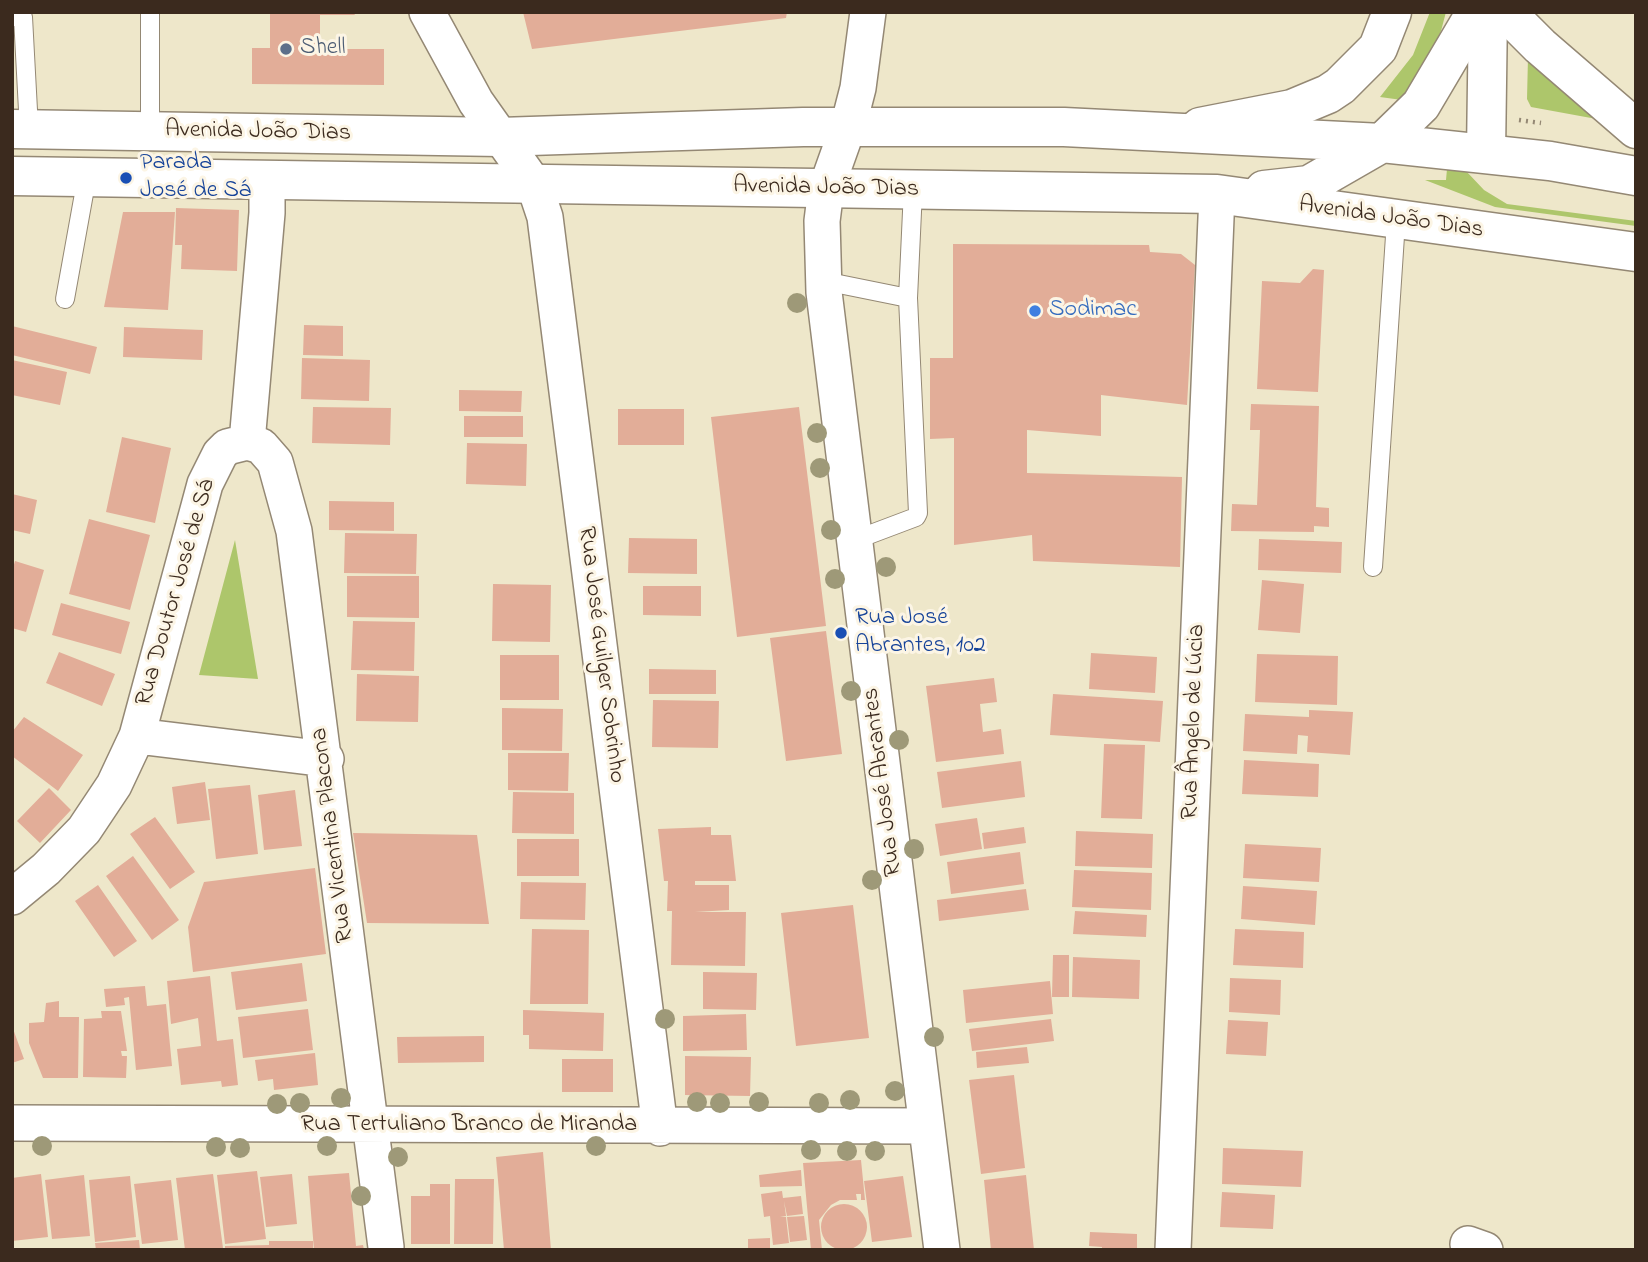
<!DOCTYPE html>
<html>
<head>
<meta charset="utf-8">
<style>
	body { margin:0 }
	#map { position:relative; width:1648px; height:1262px; overflow:hidden; background:#eee7ca; font-family:"Indie Flower",sans-serif }
	canvas { display:block }
	.frame { position:absolute; inset:0; border:14px solid #3b2a1e; pointer-events:none }
</style>
</head>
<body>
<div id="map">
<canvas width="1648" height="1262"></canvas>
<div class="frame"></div>
</div>
<script>
const ctx = document.querySelector('canvas').getContext('2d');
ctx.lineJoin = 'round';
function paint(path, color) {
  ctx.fillStyle = color;
  ctx.fill(path, 'evenodd');
}
function poly(rows) {
  const path = new Path2D();
  for (const r of rows) {
    if (r.length === 3) {
      path.moveTo(r[0] + r[2], r[1]);
      path.arc(r[0], r[1], r[2], 0, 2 * Math.PI);
      continue;
    }
    path.moveTo(r[0], r[1]);
    for (let i = 2; i < r.length; i += 2) path.lineTo(r[i], r[i + 1]);
  }
  return path;
}
function stroke(path, color, width, dash) {
  ctx.strokeStyle = color;
  ctx.lineWidth = width;
  ctx.lineCap = dash ? 'butt' : 'round';
  ctx.setLineDash(dash || []);
  ctx.stroke(path);
}
function drawText(font, color, halo, rows, align = 'center') {
  ctx.font = font + ' "Indie Flower",sans-serif';
  ctx.lineWidth = 6;
  ctx.setLineDash([]);
  ctx.textBaseline = 'middle';
  ctx.strokeStyle = halo;
  ctx.fillStyle = color;
  for (const [text, x, y, turn = 0] of rows) {
    ctx.save();
    ctx.translate(x, y);
    ctx.rotate((+turn || 0) * Math.PI / 180);
    ctx.textAlign = isNaN(turn) ? turn : align;
    if (halo) ctx.strokeText(text, 0, 0);
    ctx.fillText(text, 0, 0);
    ctx.restore();
  }
}
paint(poly([
	[1430,12,1446,12,1441,31,1428,60,1402,100,1380,97,1413,55],
	[1528,57,1602,120,1531,107,1527,99],
	[1447,169,1467,172,1484,190,1507,204,1636,221,1636,226,1495,207,1425,180,1446,180],
	[235,540,258,679,199,675]
]), '#adc66b');
paint(poly([
	[270,12,353,12,355,15,320,15,320,49,384,49,384,85,252,84,252,48,270,48],
	[523,12,787,12,786,18,532,49],
	[176,208,239,210,237,271,181,269,182,245,175,245],
	[123,212,175,212,168,310,104,307],
	[953,244,1149,245,1150,252,1181,254,1195,265,1187,405,1101,395,1101,436,1027,430,1027,473,1182,477,1180,567,1033,561,1032,535,954,545,954,438,930,439,930,358,953,358],
	[1313,269,1324,270,1318,392,1257,389,1262,281,1300,283],
	[304,325,343,326,343,356,303,355],
	[12,326,97,347,90,374,12,355],
	[124,327,203,330,202,360,123,357],
	[302,358,370,360,369,401,301,399],
	[12,360,67,372,60,405,12,395],
	[459,390,522,391,521,412,459,411],
	[1251,404,1319,406,1316,507,1329,508,1329,527,1314,526,1314,532,1231,531,1232,504,1257,505,1260,430,1250,430],
	[313,407,391,408,390,445,312,443],
	[799,407,826,626,737,637,711,417],
	[618,409,684,409,684,445,618,445],
	[464,416,523,416,523,437,464,437],
	[122,437,171,448,155,523,106,512],
	[467,443,527,444,526,486,466,484],
	[12,494,37,500,30,534,12,530],
	[329,501,394,502,394,531,329,530],
	[89,519,150,535,130,610,69,594],
	[345,533,417,534,416,574,344,573],
	[629,538,697,539,697,574,628,573],
	[1259,539,1342,542,1341,573,1258,570],
	[15,561,44,570,26,632,12,628,12,572],
	[347,576,419,576,419,618,347,617],
	[1262,580,1304,584,1300,633,1258,630],
	[493,584,551,585,550,642,492,641],
	[643,586,701,586,701,616,643,615],
	[61,603,130,622,121,654,52,635],
	[353,621,415,622,414,671,351,670],
	[826,631,842,754,786,761,770,638],
	[59,652,115,674,102,706,46,683],
	[1091,653,1157,657,1155,693,1089,689],
	[1257,654,1338,656,1337,705,1255,702],
	[500,655,559,655,559,700,500,700],
	[649,669,716,670,716,694,649,694],
	[357,674,419,676,418,722,356,721],
	[994,678,997,702,980,704,983,732,1001,729,1004,754,936,762,926,686],
	[1053,694,1163,701,1160,742,1050,735],
	[653,700,719,701,718,748,652,747],
	[502,708,563,709,562,751,502,750],
	[1309,710,1353,712,1350,755,1307,752,1308,736,1298,735,1297,754,1243,751,1245,714,1309,717],
	[24,717,83,755,58,791,12,756,12,732],
	[1104,744,1145,745,1142,819,1101,818],
	[508,753,569,753,568,791,508,790],
	[1244,760,1319,764,1318,797,1242,794],
	[1021,761,1025,797,942,808,937,772],
	[205,782,210,820,177,824,172,787],
	[250,785,258,854,216,859,208,789],
	[49,788,71,810,40,843,17,821],
	[295,790,302,846,264,850,258,795],
	[513,792,574,793,574,834,512,833],
	[155,817,195,872,170,889,130,834],
	[977,818,982,849,940,856,935,824],
	[711,827,711,835,731,835,736,881,695,881,695,885,729,885,729,910,695,912,746,912,745,966,671,965,672,911,667,911,668,881,664,881,658,829],
	[1024,827,1026,843,984,849,982,833],
	[1076,831,1153,834,1152,868,1075,866],
	[353,833,477,835,489,924,367,923],
	[517,839,579,839,579,876,517,876],
	[1245,844,1321,848,1319,882,1243,878],
	[1020,852,1024,884,951,894,947,862],
	[133,856,179,920,152,940,106,876],
	[315,868,326,954,193,972,188,927,204,882],
	[1074,870,1152,873,1151,910,1072,907],
	[521,882,586,883,585,920,520,919],
	[98,885,137,941,114,957,75,901],
	[1243,886,1317,891,1315,925,1241,919],
	[1026,889,1029,910,939,921,937,900],
	[853,905,869,1038,796,1046,781,913],
	[1075,911,1147,915,1146,937,1073,934],
	[532,929,589,930,588,1004,530,1004],
	[1235,929,1304,932,1303,968,1233,965],
	[1053,955,1069,955,1069,997,1052,997],
	[1073,957,1140,960,1139,999,1072,997],
	[302,963,307,1001,236,1010,231,972],
	[703,972,757,973,756,1010,703,1009],
	[210,976,217,1041,233,1039,238,1085,222,1087,221,1081,181,1085,177,1049,201,1046,198,1018,171,1024,167,981],
	[1230,978,1281,980,1280,1015,1229,1012],
	[1050,981,1053,1014,966,1023,963,990],
	[145,986,147,1006,166,1004,172,1066,136,1070,129,997,124,998,125,1005,106,1007,104,989],
	[59,1001,59,1017,79,1017,78,1078,43,1078,29,1043,29,1023,44,1022,46,1003],
	[308,1009,313,1050,243,1058,238,1017],
	[523,1010,604,1013,603,1051,529,1049,529,1035,523,1035],
	[101,1011,121,1011,127,1051,121,1051,122,1056,127,1056,126,1078,83,1077,84,1019,102,1018],
	[746,1014,747,1050,683,1051,683,1016],
	[1051,1019,1054,1041,972,1051,969,1029],
	[1228,1020,1268,1022,1266,1056,1226,1054],
	[12,1026,24,1059,12,1063],
	[484,1036,484,1062,398,1063,397,1037],
	[1027,1047,1029,1063,977,1068,976,1052],
	[315,1053,318,1085,274,1090,273,1079,258,1081,255,1060],
	[685,1056,751,1057,750,1096,685,1095],
	[562,1059,613,1059,613,1092,562,1092],
	[1014,1075,1025,1168,981,1174,969,1080],
	[1223,1148,1303,1151,1301,1187,1222,1184],
	[543,1152,551,1250,504,1250,496,1157],
	[861,1160,865,1200,861,1200,861,1194,856,1194,857,1200,840,1200,831,1205,819,1220,822,1250,811,1250,803,1163],
	[801,1170,802,1186,760,1187,759,1175],
	[257,1171,266,1239,225,1244,217,1175],
	[349,1173,356,1246,363,1245,364,1250,314,1250,308,1176],
	[41,1174,48,1237,12,1241,12,1178],
	[213,1174,223,1248,185,1250,176,1178],
	[292,1174,297,1224,266,1227,260,1177],
	[84,1175,90,1236,52,1239,45,1180],
	[1026,1175,1034,1250,991,1250,984,1180],
	[130,1176,136,1237,95,1242,89,1180],
	[903,1176,912,1237,872,1242,864,1181],
	[455,1179,494,1179,493,1244,454,1244],
	[171,1180,178,1240,142,1244,134,1184],
	[430,1184,450,1184,450,1244,411,1244,411,1196,430,1196],
	[782,1191,783,1198,801,1196,803,1214,787,1216,784,1201,786,1216,780,1217,786,1217,789,1243,773,1245,770,1216,764,1217,761,1194],
	[1222,1192,1275,1195,1273,1229,1220,1227],
	[844,1227,23],
	[804,1216,807,1240,790,1242,787,1217],
	[1090,1232,1137,1234,1137,1250,1102,1250,1102,1247,1089,1246],
	[770,1238,770,1250,748,1250,748,1239],
	[139,1240,140,1250,96,1250,95,1243],
	[269,1241,313,1241,313,1250,225,1250,225,1246,269,1245]
]), '#e2ad98');
const lane = poly([
	[150,12,150,131],
	[12,17,23,17,29,129],
	[824,281,908,298,918,513,916,517,855,540],
	[908,298,913,190],
	[65,299,87,177],
	[1373,567,1396,221]
]);
const street = poly([
	[427,12,476,102,534,184,545,217,660,1128],
	[868,12,858,88,848,127,826,189,822,221,824,292,942,1250],
	[247,442,261,446,275,462,294,531,386,1247],
	[137,736,326,759],
	[12,897,46,869,84,830,114,785,137,736,205,484,220,454,227,447,247,442,267,213,267,180],
	[12,1123,926,1126],
	[1468,1244,1485,1250],
	[1173,1250,1217,194]
]);
const secondary = poly([
	[1200,127,1292,109,1328,94,1340,86,1378,48,1392,12],
	[1486,153,1488,12]
]);
const primary = poly([
	[1506,12,1540,46,1636,129],
	[12,129,500,137,803,127,1064,127,1382,143,1550,161,1636,176],
	[12,176,1217,194,1636,252],
	[1264,190,1309,185,1382,143,1421,105,1476,12]
]);
stroke(lane, '#948874', 20);
stroke(street, '#948874', 38);
stroke(secondary, '#948874', 41);
stroke(primary, '#948874', 41);
stroke(poly([
	[1519,120,1541,123]
]), '#948874', 4.5, [2, 5]);
stroke(lane, '#fff', 18);
stroke(street, '#fff', 35);
stroke(secondary, '#fff', 38);
stroke(primary, '#fff', 38);
ctx.fillStyle = '#9e9978';
for (const [x, y] of [
	[797,303],
	[817,433],
	[820,468],
	[831,530],
	[886,567],
	[835,579],
	[851,691],
	[899,740],
	[914,849],
	[872,880],
	[665,1019],
	[934,1037],
	[895,1091],
	[341,1098],
	[850,1100],
	[697,1102],
	[759,1102],
	[300,1103],
	[720,1103],
	[819,1103],
	[277,1104],
	[42,1146],
	[327,1146],
	[596,1146],
	[216,1147],
	[240,1148],
	[811,1150],
	[847,1151],
	[875,1151],
	[398,1157],
	[361,1196]
]) {
  ctx.beginPath();
  ctx.arc(x, y, 10, 0, 2 * Math.PI);
  ctx.fill();
}
for (const [x, y, r, color] of [
	[286,49,7,"#5c6f8a"],
	[126,178,7,"#1a4fb4"],
	[1035,311,7,"#3f7fe0"],
	[841,633,7,"#1a4fb4"]
]) {
  const dot = new Path2D();
  dot.arc(x, y, r, 0, 2 * Math.PI);
  ctx.fillStyle = color;
  ctx.fill(dot);
  stroke(dot, '#fcf5e5', 2.5);
}
drawText('24px', '#4e5e75', '#fcf5e5', [
	["Shell",300,49]
], 'left');
drawText('24px', '#3b2a1e', '#fcf5e5', [
	["Avenida João Dias",258,133,1],
	["Avenida João Dias",826,189,1],
	["Avenida João Dias",1391,219,8],
	["Rua Doutor José de Sá",177,593,-74],
	["Rua José Guilger Sobrinho",600,655,83],
	["Rua Ângelo de Lúcia",1195,722,-88],
	["Rua José Abrantes",884,782,-97],
	["Rua Vicentina Placona",334,835,-97],
	["Rua Tertuliano Branco de Miranda",469,1126]
]);
drawText('24px', '#164399', '#fcf5e5', [
	["Parada",140,164],
	["José de Sá",140,192],
	["Rua José",855,619],
	["Abrantes, 102",855,647]
], 'left');
drawText('24px', '#366cbe', '#fcf5e5', [
	["Sodimac",1049,311]
], 'left');
</script>
</body>
</html>
